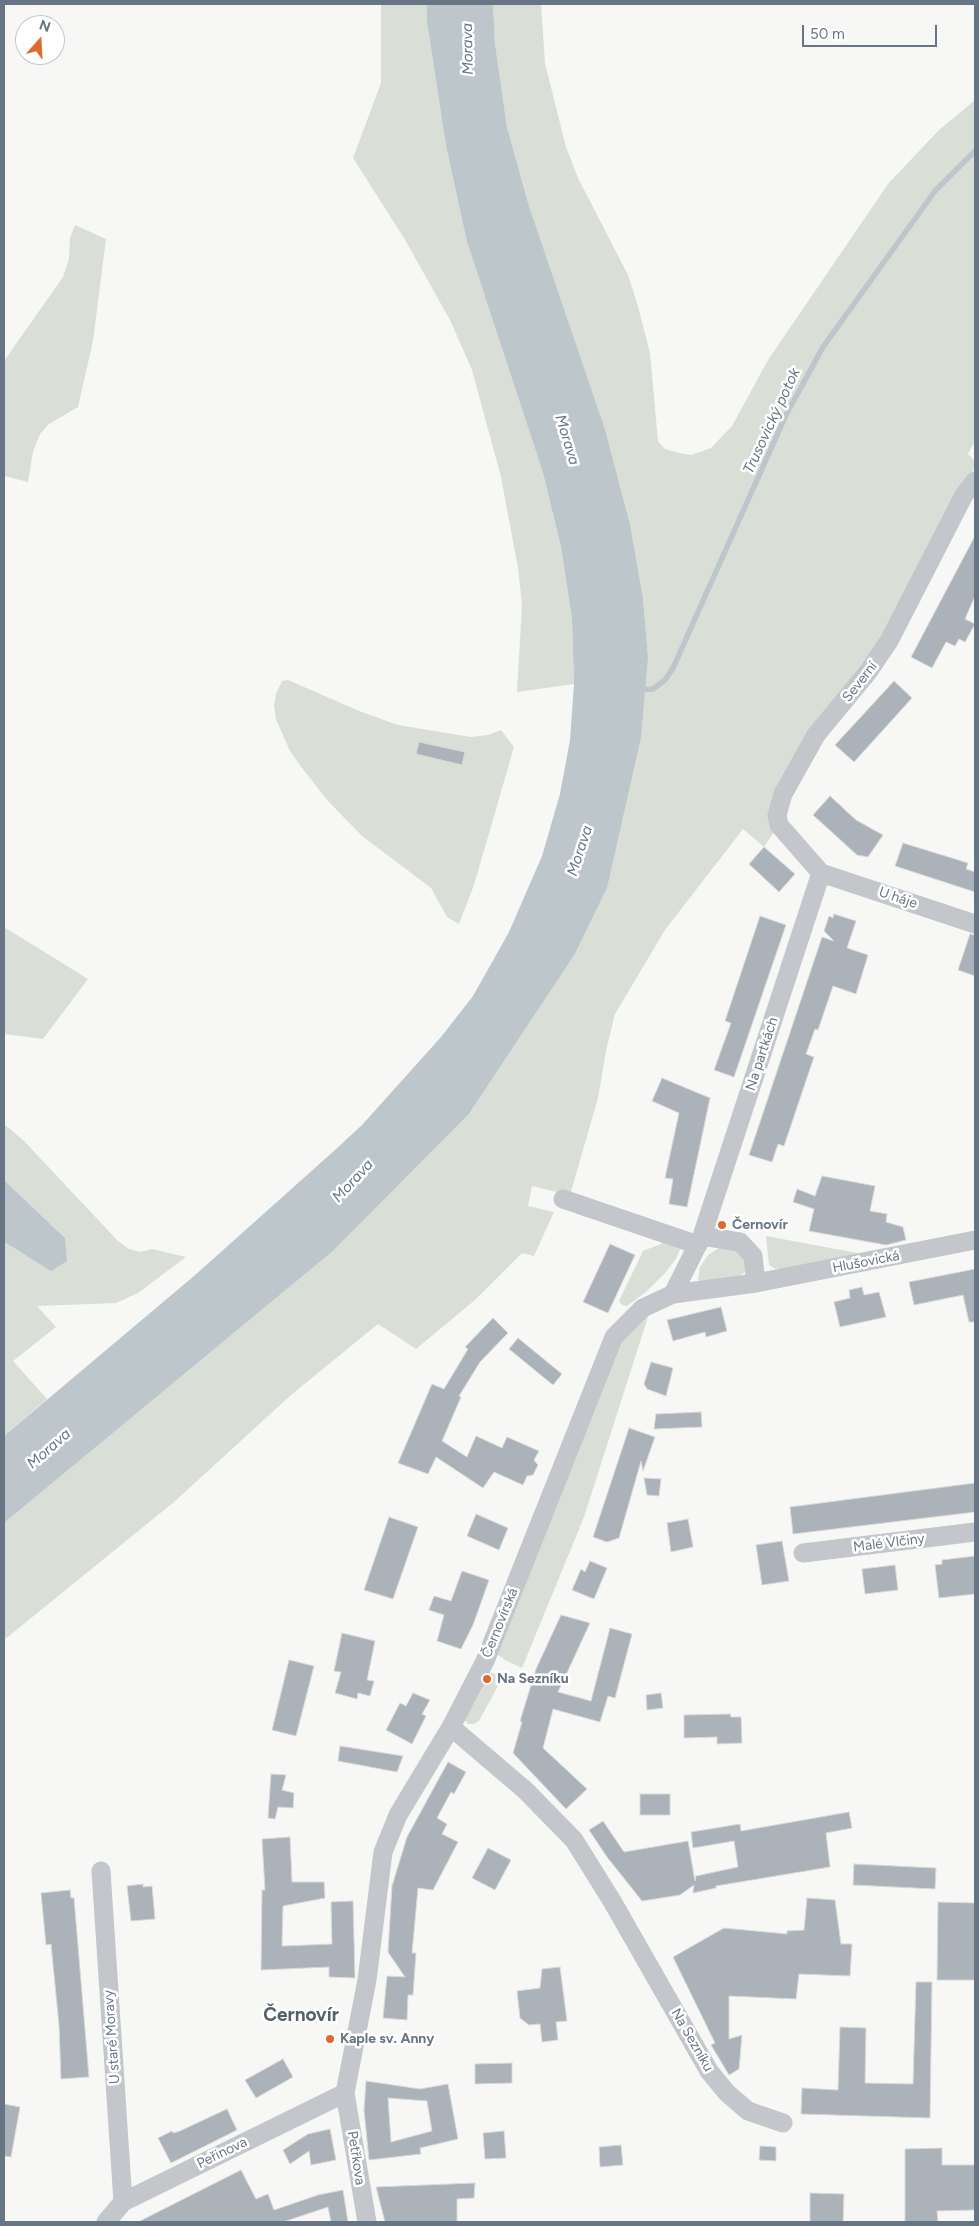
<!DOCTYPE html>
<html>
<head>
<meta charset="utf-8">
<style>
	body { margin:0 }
	#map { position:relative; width:979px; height:2226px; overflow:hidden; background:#f7f8f5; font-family:Figtree,sans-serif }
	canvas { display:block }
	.frame { position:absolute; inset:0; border:5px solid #687585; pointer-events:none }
	.north { position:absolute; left:15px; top:15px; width:50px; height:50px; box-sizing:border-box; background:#fff; border:1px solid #c3c8ce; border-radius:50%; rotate:19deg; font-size:14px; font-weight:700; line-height:20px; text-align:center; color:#687585 }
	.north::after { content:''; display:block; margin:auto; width:18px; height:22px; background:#dd6a2f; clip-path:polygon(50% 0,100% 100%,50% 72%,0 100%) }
	.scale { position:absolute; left:802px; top:25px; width:135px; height:22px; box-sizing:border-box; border:2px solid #687585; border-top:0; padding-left:6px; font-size:15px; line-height:18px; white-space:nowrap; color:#687585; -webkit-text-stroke:4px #fff; paint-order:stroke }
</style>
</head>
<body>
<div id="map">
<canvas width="979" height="2226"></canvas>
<div class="frame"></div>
<div class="north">N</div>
<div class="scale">50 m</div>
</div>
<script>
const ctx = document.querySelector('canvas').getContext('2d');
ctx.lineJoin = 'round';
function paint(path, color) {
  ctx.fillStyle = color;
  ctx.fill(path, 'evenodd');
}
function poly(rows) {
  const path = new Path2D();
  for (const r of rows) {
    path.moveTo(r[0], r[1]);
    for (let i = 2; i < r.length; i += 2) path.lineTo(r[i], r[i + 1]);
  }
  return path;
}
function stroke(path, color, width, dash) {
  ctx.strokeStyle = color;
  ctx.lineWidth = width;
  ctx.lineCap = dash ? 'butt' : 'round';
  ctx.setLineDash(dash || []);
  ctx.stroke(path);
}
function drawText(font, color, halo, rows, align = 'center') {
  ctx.font = font + ' Figtree,sans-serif';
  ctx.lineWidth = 5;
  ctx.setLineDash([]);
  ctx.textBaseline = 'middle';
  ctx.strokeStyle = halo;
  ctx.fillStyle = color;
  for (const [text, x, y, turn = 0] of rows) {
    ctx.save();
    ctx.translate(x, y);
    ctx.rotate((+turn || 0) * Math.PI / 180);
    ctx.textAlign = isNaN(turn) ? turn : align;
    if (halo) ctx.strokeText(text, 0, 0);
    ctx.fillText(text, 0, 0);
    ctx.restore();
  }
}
paint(poly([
	[381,4,427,4,427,22,446,146,467,242,543,473,561,547,572,619,574,684,517,692,522,605,518,568,501,477,472,370,450,320,404,238,353,158,381,83],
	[493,4,541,4,545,63,566,147,578,178,628,275,637,303,650,353,658,441,665,449,679,453,691,455,711,448,732,426,768,360,888,184,939,130,975,100,975,441,968,454,975,461,975,467,896,615,777,791,774,832,764,847,743,829,665,930,615,1014,606,1051,598,1098,570,1195,532,1186,528,1206,554,1212,534,1256,522,1253,475,1300,416,1349,378,1324,291,1395,174,1502,4,1640,4,1523,333,1251,469,1114,575,954,607,888,648,657,643,598,630,524,605,429,529,206,507,127,495,43],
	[75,225,106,239,93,341,78,407,49,424,40,434,33,452,28,482,4,476,4,361,63,277,69,259,70,238],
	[288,680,359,711,398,725,471,737,488,735,501,730,514,747,474,885,459,924,447,917,431,888,362,836,328,801,299,764,289,749,276,719,274,706,276,694,282,681],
	[4,927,88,979,43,1039,4,1034],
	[4,1124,24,1141,118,1241,129,1249,140,1252,152,1249,186,1257,138,1293,116,1303,37,1306,56,1327,13,1361,47,1399,4,1436,4,1242,26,1256,65,1238,4,1180],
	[766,1236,863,1254,783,1270,774,1268,769,1265],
	[663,1243,680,1249,677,1257,666,1272,646,1292,627,1306,622,1305,619,1301,643,1251],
	[719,1248,737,1249,747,1264,745,1272,737,1278,705,1284,698,1280,700,1267,708,1255],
	[648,1317,584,1517,522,1668,505,1660,497,1654,623,1341],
	[489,1672,498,1675,499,1684,479,1721,474,1724,468,1724,464,1719]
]), '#d9ded6');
paint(poly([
	[427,4,493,4,495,43,507,127,529,206,605,429,630,524,643,598,648,657,641,737,607,888,575,954,469,1114,333,1251,4,1523,4,1436,194,1276,335,1150,362,1125,441,1037,473,996,509,932,542,856,560,794,570,740,574,684,572,619,561,547,543,473,467,242,446,146,427,22],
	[4,1180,65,1238,67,1261,51,1271,4,1242]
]), '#bdc6cb');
stroke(poly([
	[638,690,653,689,665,680,673,668,786,415,823,347,935,191,975,151]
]), '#bdc6cb', 5.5);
const building = poly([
	[975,536,975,596,965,619,975,624,965,642,959,639,955,646,946,642,932,668,911,657,975,536],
	[894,681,912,698,854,762,835,745,894,681],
	[419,742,465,752,462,765,416,754,419,742],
	[830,796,856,820,883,835,868,857,857,855,813,815,830,796],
	[903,843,968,863,966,869,975,872,975,892,895,866,903,843],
	[764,847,795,874,779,892,749,864,764,847],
	[834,914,856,921,847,948,868,955,856,994,833,986,818,1030,815,1029,806,1054,814,1057,784,1146,778,1144,772,1162,749,1155,822,937,834,941,824,931,829,916,833,918,834,914],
	[760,916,786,925,734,1077,714,1070,731,1023,725,1021,760,916],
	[970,934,975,935,975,976,958,970,970,934],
	[662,1078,710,1098,687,1207,669,1204,673,1179,665,1178,679,1113,652,1101,662,1078],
	[822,1176,875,1186,870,1211,887,1214,886,1222,903,1227,906,1240,886,1245,809,1231,814,1209,793,1202,797,1189,815,1196,822,1176],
	[610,1244,635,1255,608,1313,583,1302,610,1244],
	[975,1269,975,1322,969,1322,963,1295,914,1305,909,1282,975,1269],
	[862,1287,864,1295,879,1292,886,1317,840,1327,834,1302,850,1298,849,1290,862,1287],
	[721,1307,727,1331,706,1337,705,1332,673,1341,667,1320,721,1307],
	[493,1318,508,1333,480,1362,459,1396,461,1397,442,1441,467,1457,476,1436,502,1448,507,1437,539,1451,534,1460,538,1465,533,1475,527,1476,523,1485,494,1472,483,1488,436,1457,428,1474,398,1463,432,1384,444,1389,468,1349,465,1347,493,1318],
	[518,1338,562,1374,553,1385,509,1349,518,1338],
	[651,1362,673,1368,666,1396,647,1389,644,1384,651,1362],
	[701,1412,702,1427,654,1429,656,1414,701,1412],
	[629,1428,655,1437,643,1471,641,1461,619,1538,607,1542,593,1537,629,1428],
	[644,1478,661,1479,659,1496,647,1495,644,1478],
	[975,1483,975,1512,793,1534,790,1507,975,1483],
	[476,1514,508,1528,499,1550,467,1536,476,1514],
	[389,1517,418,1527,393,1599,364,1590,389,1517],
	[688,1519,693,1547,671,1552,667,1523,688,1519],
	[782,1541,789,1581,762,1585,756,1545,782,1541],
	[975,1556,975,1594,939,1598,935,1565,942,1564,942,1560,975,1556],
	[590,1561,607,1568,594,1599,572,1590,581,1569,585,1572,590,1561],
	[895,1565,898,1590,865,1594,862,1569,895,1565],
	[462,1571,489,1580,473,1625,461,1649,437,1641,444,1615,429,1610,434,1596,451,1601,462,1571],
	[561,1615,590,1623,558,1692,591,1701,610,1628,632,1634,615,1698,608,1696,600,1722,553,1709,543,1748,587,1789,566,1809,513,1753,522,1722,520,1721,536,1669,561,1615],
	[342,1633,375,1641,367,1680,374,1681,370,1696,358,1693,357,1699,335,1693,341,1672,334,1671,342,1633],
	[289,1660,314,1666,296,1736,272,1730,289,1660],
	[413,1693,430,1700,422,1714,426,1716,412,1744,386,1730,400,1703,406,1706,413,1693],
	[661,1693,663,1708,647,1710,646,1695,661,1693],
	[730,1714,731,1717,741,1717,742,1743,717,1744,717,1737,684,1738,684,1715,730,1714],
	[340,1746,403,1756,397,1772,338,1761,340,1746],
	[448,1762,466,1772,454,1794,451,1792,437,1818,447,1824,442,1834,458,1842,433,1890,418,1888,412,1953,416,1953,413,1995,408,1995,407,2020,383,2018,387,1976,405,1977,388,1952,392,1886,407,1837,448,1762],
	[271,1774,286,1775,282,1790,294,1793,293,1808,278,1807,275,1819,268,1818,271,1774],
	[640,1794,670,1794,670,1815,640,1815,640,1794],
	[849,1812,852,1828,826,1833,830,1867,716,1886,716,1888,693,1893,694,1885,680,1895,642,1901,607,1857,589,1830,603,1821,624,1852,688,1841,695,1881,696,1876,738,1867,734,1841,693,1848,691,1832,740,1824,741,1831,849,1812],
	[290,1837,292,1882,324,1882,325,1898,283,1906,282,1946,332,1944,331,1902,353,1901,355,1978,329,1977,329,1967,261,1970,262,1890,265,1890,262,1839,290,1837],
	[488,1848,511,1860,495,1890,472,1878,488,1848],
	[854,1864,936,1868,935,1889,853,1885,854,1864],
	[143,1884,143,1887,152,1886,155,1919,131,1921,127,1886,143,1884],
	[70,1890,71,1898,74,1898,89,2077,61,2079,59,2025,51,1944,46,1945,41,1893,70,1890],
	[807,1898,835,1900,841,1944,852,1944,850,1976,799,1974,796,1999,729,1996,729,2039,742,2035,739,2069,729,2075,711,2045,715,2043,673,1957,724,1928,787,1934,787,1931,804,1930,807,1898],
	[938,1902,975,1903,975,1980,937,1980,938,1902],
	[560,1967,567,2021,556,2022,558,2040,542,2042,540,2024,529,2025,520,2018,517,1991,540,1988,542,1969,560,1967],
	[916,1982,932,1982,930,2118,801,2114,802,2088,838,2090,840,2027,866,2028,865,2083,913,2084,916,1982],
	[283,2059,293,2077,256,2098,245,2080,283,2059],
	[512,2063,512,2083,475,2084,475,2064,512,2063],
	[366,2081,420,2089,448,2084,458,2139,420,2148,421,2154,369,2160,364,2110,366,2081],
	[388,2098,427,2101,432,2131,391,2142,388,2098],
	[4,2104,20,2107,11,2157,4,2156,4,2104],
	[227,2109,237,2130,171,2163,158,2138,172,2131,173,2133,180,2131,227,2109],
	[330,2129,336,2160,311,2165,309,2151,290,2164,283,2150,308,2134,330,2129],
	[504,2131,506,2158,485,2159,483,2133,504,2131],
	[621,2145,623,2165,600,2167,599,2147,621,2145],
	[760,2146,776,2147,776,2161,759,2160,760,2146],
	[942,2148,942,2165,975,2165,975,2210,937,2211,938,2222,905,2222,905,2149,942,2148],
	[241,2170,256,2199,268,2194,274,2210,318,2195,343,2190,348,2222,331,2222,328,2207,283,2222,138,2222,241,2170],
	[475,2183,474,2198,457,2199,457,2222,385,2222,376,2187,475,2183],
	[810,2193,844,2194,843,2222,810,2222,810,2193]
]);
paint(building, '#acb2b9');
stroke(building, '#d9d9d7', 1);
stroke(poly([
	[975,481,964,495,889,641,868,672,816,735,783,794,777,815,779,825,821,873,975,924],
	[563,1199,698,1245],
	[702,1236,740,1242,753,1256,756,1283],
	[673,1294,702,1236,821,873],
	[803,1553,975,1532],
	[451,1727,525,1790,574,1840,612,1901,709,2071,727,2093,748,2111,783,2123],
	[101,1871,123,2202],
	[106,2222,123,2202,345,2093],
	[367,2222,345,2093,367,1980,383,1852,398,1815,451,1727,485,1661,614,1337,643,1308,673,1294,756,1283,975,1240]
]), '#c3c6ca', 19);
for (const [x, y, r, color] of [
	[722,1225,5,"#dd6a2f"],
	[487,1679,5,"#dd6a2f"],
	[330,2039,5,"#dd6a2f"]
]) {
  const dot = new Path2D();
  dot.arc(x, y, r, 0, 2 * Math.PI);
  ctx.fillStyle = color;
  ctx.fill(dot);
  stroke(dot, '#fff', 2);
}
drawText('14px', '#687585', '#fff', [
	["Severní",860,682,-52],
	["U háje",898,898,19],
	["Na partkách",762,1054,-72],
	["Hlušovická",866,1262,-11],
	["Malé Vlčiny",889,1543,-7],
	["Černovírská",500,1623,-68],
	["U staré Moravy",112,2037,-94],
	["Na Sezníku",692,2040,60],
	["Peřinova",222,2153,-26],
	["Petřkova",356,2158,81]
]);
drawText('bold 14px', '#687585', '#fff', [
	["Černovír",732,1225],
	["Na Sezníku",497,1679],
	["Kaple sv. Anny",340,2039]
], 'left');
drawText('italic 15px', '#637681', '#fff', [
	["Morava",468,49,-91],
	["Trusovický potok",772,421,-65],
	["Morava",567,440,73],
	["Morava",580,851,-72],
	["Morava",353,1181,-47],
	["Morava",49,1449,-41]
]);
drawText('bold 19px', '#555f6a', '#fff', [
	["Černovír",301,2015]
]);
</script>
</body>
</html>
